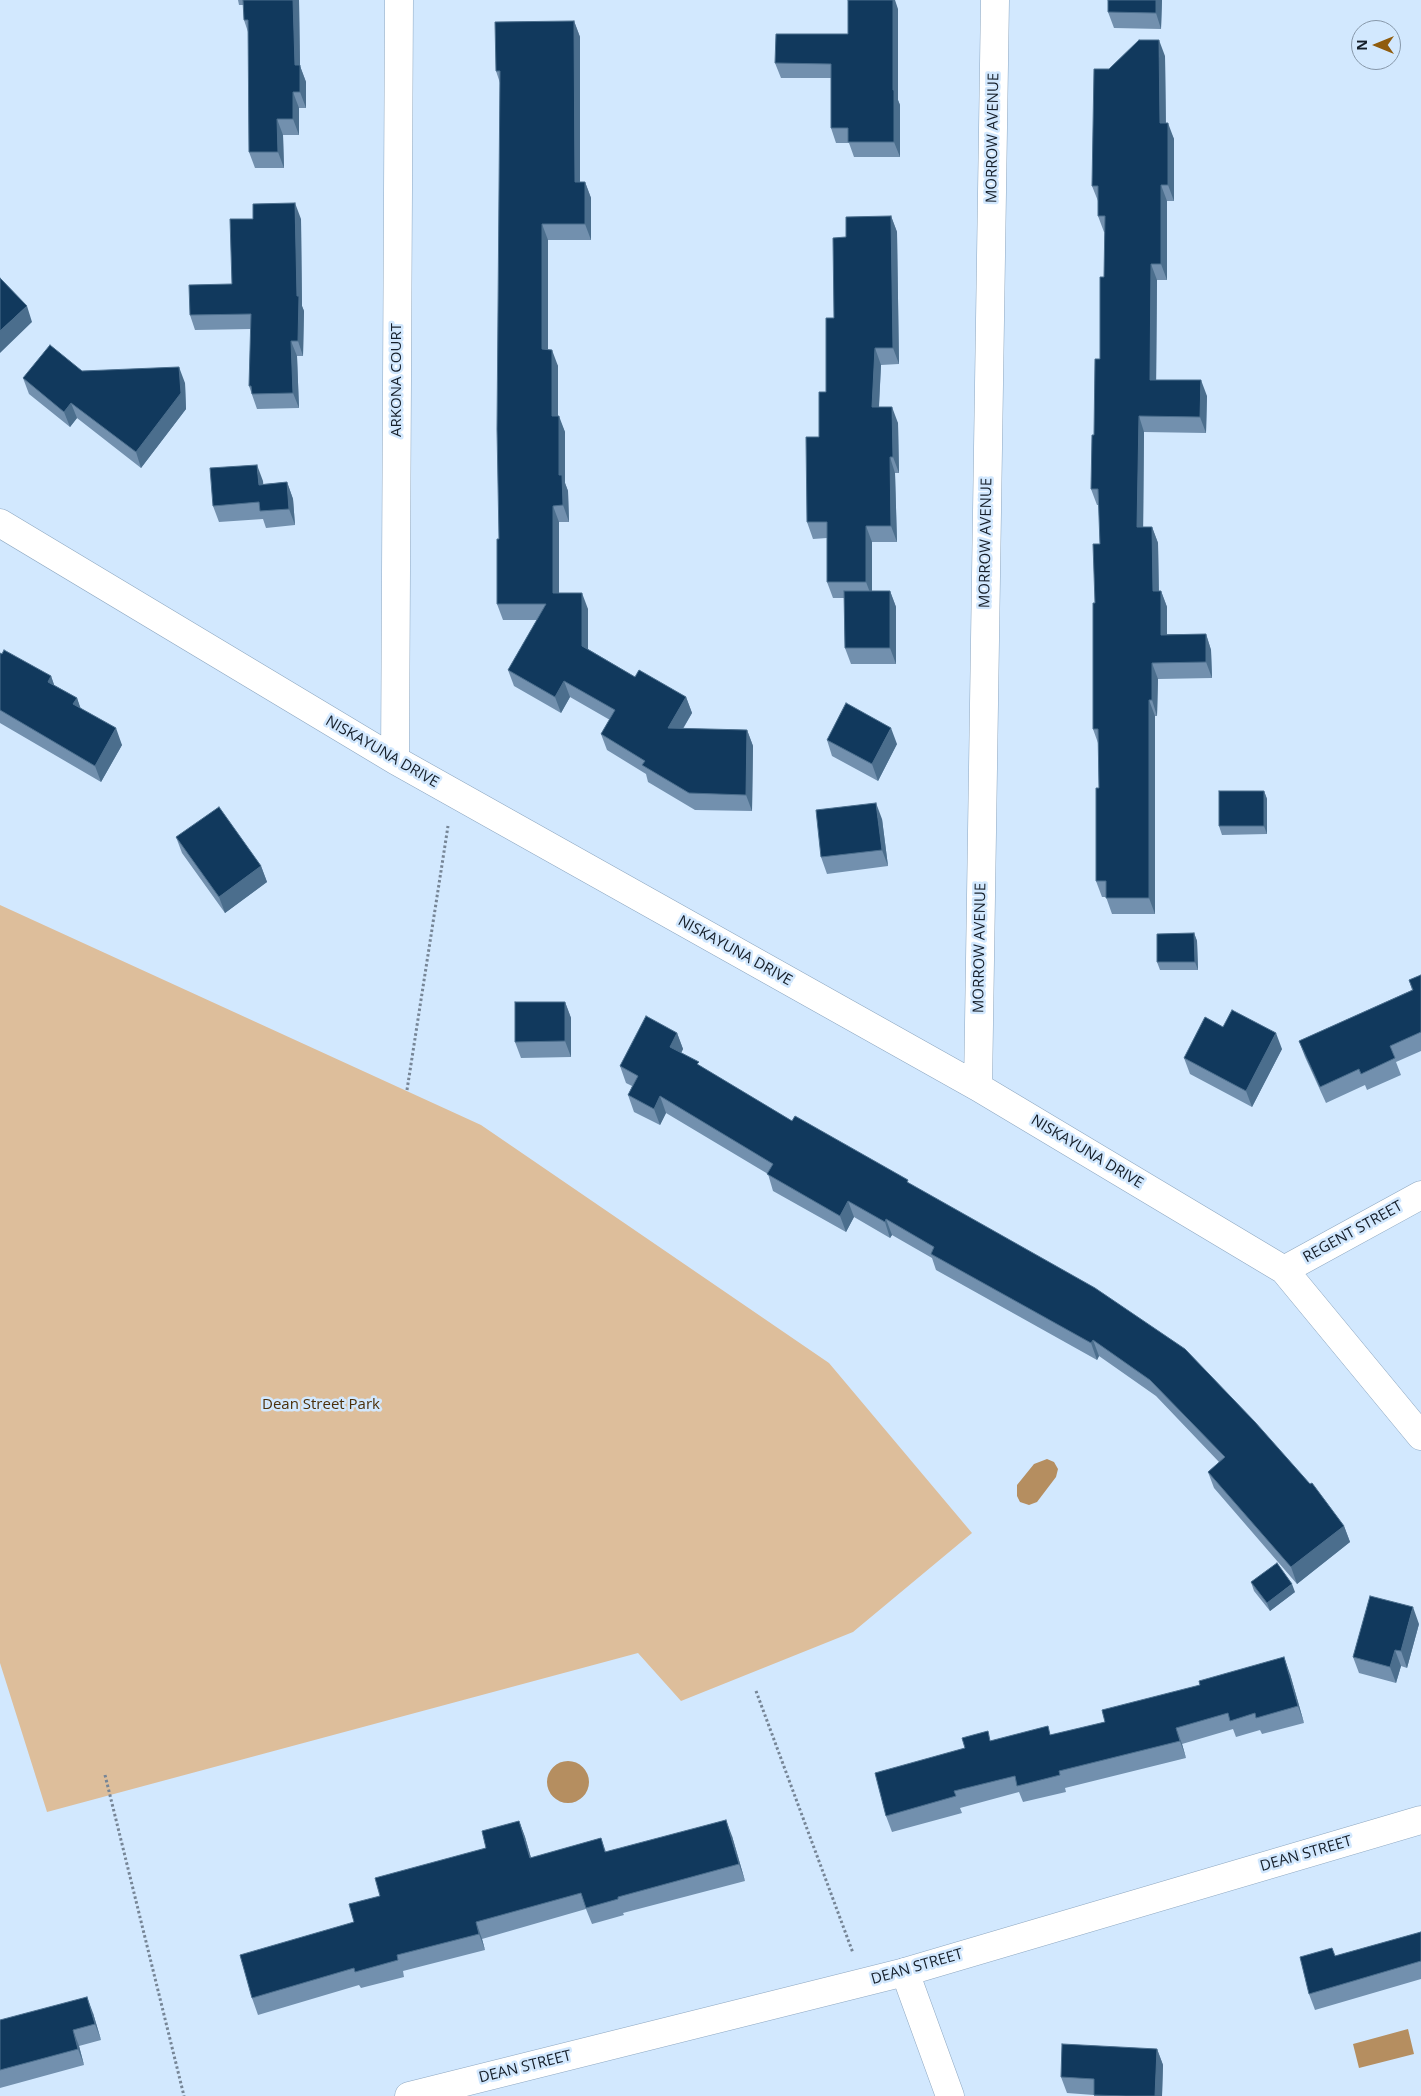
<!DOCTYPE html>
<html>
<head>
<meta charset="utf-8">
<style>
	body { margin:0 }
	#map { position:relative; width:1421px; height:2096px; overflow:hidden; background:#d2e8fe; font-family:"Open Sans",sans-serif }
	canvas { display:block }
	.north { position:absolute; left:1351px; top:20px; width:50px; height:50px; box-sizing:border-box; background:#d2e8fe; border:1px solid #8697a9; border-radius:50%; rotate:270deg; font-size:14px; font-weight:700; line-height:20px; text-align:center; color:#151e29 }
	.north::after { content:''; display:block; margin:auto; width:18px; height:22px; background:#905c0d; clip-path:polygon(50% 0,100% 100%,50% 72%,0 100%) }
</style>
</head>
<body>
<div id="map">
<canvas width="1421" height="2096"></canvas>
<div class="north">N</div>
</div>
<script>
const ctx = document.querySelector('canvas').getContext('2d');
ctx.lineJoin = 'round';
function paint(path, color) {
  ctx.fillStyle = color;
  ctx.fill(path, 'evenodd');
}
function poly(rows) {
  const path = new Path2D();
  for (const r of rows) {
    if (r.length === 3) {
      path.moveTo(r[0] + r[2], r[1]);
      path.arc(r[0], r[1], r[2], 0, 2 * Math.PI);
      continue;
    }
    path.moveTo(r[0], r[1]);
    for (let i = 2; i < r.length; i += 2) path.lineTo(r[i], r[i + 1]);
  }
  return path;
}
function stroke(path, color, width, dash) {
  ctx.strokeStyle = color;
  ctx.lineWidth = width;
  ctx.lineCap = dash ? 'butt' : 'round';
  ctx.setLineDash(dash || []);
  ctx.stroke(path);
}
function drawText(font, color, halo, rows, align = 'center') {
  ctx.font = font + ' "Open Sans",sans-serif';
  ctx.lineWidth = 5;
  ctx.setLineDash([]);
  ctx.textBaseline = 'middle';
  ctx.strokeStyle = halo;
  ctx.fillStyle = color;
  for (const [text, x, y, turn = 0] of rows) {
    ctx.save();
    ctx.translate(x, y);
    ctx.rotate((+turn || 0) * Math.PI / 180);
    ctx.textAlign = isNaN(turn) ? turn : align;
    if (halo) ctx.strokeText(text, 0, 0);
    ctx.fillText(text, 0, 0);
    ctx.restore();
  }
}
paint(poly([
	[0,905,481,1125,829,1363,972,1533,853,1632,681,1701,638,1653,47,1812,0,1663]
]), '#ddbe9b');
paint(poly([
	[1047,1459,1054,1462,1058,1469,1056,1477,1037,1502,1029,1505,1020,1502,1017,1496,1017,1485,1034,1464],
	[568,1782,21],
	[1408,2029,1414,2054,1359,2068,1353,2044]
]), '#b58e60');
const minor = poly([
	[0,523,395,760,978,1087,1284,1270,1421,1436],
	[395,760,399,0],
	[978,1087,995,0],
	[1284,1270,1421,1195],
	[905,1972,950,2096]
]);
const tertiary = poly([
	[409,2096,905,1972,1421,1820]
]);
stroke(minor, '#8da7c1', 29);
stroke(tertiary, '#8da7c1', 29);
stroke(poly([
	[407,1090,448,826],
	[756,1691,853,1953],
	[105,1775,184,2096]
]), '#768596', 3, [2.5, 2.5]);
stroke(minor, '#fff', 28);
stroke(tertiary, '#fff', 28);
paint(poly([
	[238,0,299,0,300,66,306,82,306,108,299,108,299,135,283,135,284,168,255,168,249,152,248,32,244,20,244,5,239,5],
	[1108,0,1162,0,1161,29,1114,28,1108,12],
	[898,9,898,100,900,105,900,157,854,157,849,143,836,143,831,128,831,78,781,78,775,63,848,34],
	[574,21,580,37,580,182,585,182,591,198,591,240,548,240,548,350,558,366,558,416,565,432,565,483,568,491,569,522,559,522,559,593,588,609,588,649,635,677,686,697,692,713,683,729,747,730,753,746,752,811,695,810,648,782,646,774,607,750,601,734,610,720,570,697,561,713,514,686,508,670,537,620,503,620,497,604,499,539,500,83,496,71],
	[1165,56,1166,123,1174,139,1174,201,1167,201,1167,280,1157,280,1156,380,1207,396,1206,433,1144,432,1143,527,1152,527,1158,543,1159,591,1161,591,1167,607,1167,634,1206,634,1211,650,1212,678,1158,679,1157,716,1155,716,1155,914,1112,914,1106,897,1102,897,1096,881,1099,788,1098,743,1093,729,1095,603,1100,544,1099,505,1097,505,1091,489,1100,359,1104,277,1105,232,1104,232,1098,216,1098,201,1092,186,1109,69],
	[891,216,897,232,899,364,881,365,879,407,898,423,899,473,895,473,897,542,872,542,872,591,890,591,896,607,896,664,851,664,845,648,844,598,833,598,827,582,827,538,813,539,807,522,819,437,826,392,846,237],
	[301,219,302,306,304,311,303,356,297,356,299,408,257,409,249,386,251,329,195,330,190,315,232,284],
	[82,371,185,383,186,409,141,468,77,418,70,427,29,394,23,378],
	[263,481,263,484,287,482,293,499,295,525,266,528,263,519,219,522,213,506],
	[0,653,51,676,54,685,77,698,80,708,122,745,101,782,0,723],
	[827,740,897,744,878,781,832,756],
	[1264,791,1267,799,1267,834,1222,835,1219,826],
	[882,819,888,866,827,874,821,857],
	[176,837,261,866,267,882,225,913,182,853],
	[1194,933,1197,941,1198,970,1160,970,1157,962],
	[1421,975,1421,1051,1396,1062,1401,1075,1367,1090,1365,1085,1326,1103,1305,1057,1299,1041,1412,990,1409,980],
	[565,1002,571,1018,571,1057,521,1058,515,1042],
	[1223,1027,1282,1049,1252,1107,1190,1074,1184,1058],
	[677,1033,683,1049,681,1053,700,1066,792,1121,909,1183,1344,1526,1350,1542,1297,1584,1214,1488,1208,1472,1219,1462,1156,1396,1099,1356,1097,1360,936,1270,932,1258,892,1235,890,1238,854,1217,846,1232,773,1191,768,1174,666,1113,660,1125,634,1112,628,1095,632,1086,626,1083,620,1066],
	[1251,1582,1295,1592,1270,1611,1254,1591],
	[1419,1624,1407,1668,1401,1666,1396,1683,1359,1673,1353,1657],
	[1290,1674,1304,1723,1262,1734,1260,1730,1236,1737,1233,1729,1182,1744,1186,1758,1065,1788,1066,1792,1023,1802,1019,1792,960,1808,962,1813,892,1832,886,1816,991,1741,1051,1735,1105,1722],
	[519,1821,525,1837,531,1858,601,1838,606,1852,732,1836,745,1881,623,1913,624,1915,592,1924,586,1909,482,1939,485,1950,403,1971,404,1977,361,1988,359,1985,258,2015,252,1998,354,1922,380,1896,486,1848],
	[1421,1932,1421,1979,1315,2010,1309,1994,1335,1956],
	[93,2013,101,2040,79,2046,84,2065,0,2088,0,2020],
	[1157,2049,1163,2065,1162,2096,1094,2096,1094,2095,1067,2093,1061,2077]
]), '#7290ae');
paint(poly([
	[293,0,299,0,300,66,306,82,306,108,300,92,295,65],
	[893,0,895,0,898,9,898,100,900,105,900,157,894,142,893,90],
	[1156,0,1162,0,1161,29,1156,13],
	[574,21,580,37,580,198,575,182],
	[1159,40,1165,56,1166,139,1160,123],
	[293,92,299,108,299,135,293,119],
	[277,119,283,135,284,168,278,152],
	[1168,123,1174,139,1174,201,1168,185],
	[585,182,591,198,591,240,585,224],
	[1161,185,1167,201,1167,280,1161,264],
	[295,203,301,219,302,306,304,311,303,356,298,341],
	[891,216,897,232,899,364,893,348],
	[542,224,548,240,548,366,542,349],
	[1151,264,1157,280,1156,396,1150,380],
	[27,306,32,322,0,353,0,331],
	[291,341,297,356,299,408,293,393],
	[875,348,881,365,878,423,872,407],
	[552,350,558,366,558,432,552,416],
	[179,367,185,383,186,409,141,468,136,452],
	[1201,380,1207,396,1206,433,1200,417],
	[71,403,77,418,70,427,64,412],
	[892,407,898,423,899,473,893,457],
	[559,416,565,432,565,483,568,491,569,522,563,505,559,475],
	[1139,416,1144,432,1143,543,1137,527],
	[890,457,895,473,897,542,891,526],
	[257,465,263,481,265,501,259,485],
	[287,482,293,499,295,525,289,509],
	[553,506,559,522,559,609,553,593],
	[866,526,872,542,872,598,866,582],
	[1152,527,1158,543,1159,607,1153,591],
	[890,591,896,607,896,664,890,648],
	[1161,591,1167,607,1167,651,1161,635],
	[582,593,588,609,588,662,582,646],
	[1206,634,1211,650,1212,678,1206,662],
	[1152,663,1158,679,1157,716,1152,700],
	[51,676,57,693,48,682],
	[564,681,570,697,561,713,555,697],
	[686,697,692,713,673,745,668,728],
	[77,698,83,715,73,704],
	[1149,700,1155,716,1155,914,1149,898],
	[116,728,122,745,101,782,95,766],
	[891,728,897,744,878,781,872,764],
	[747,730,753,746,752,811,746,795],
	[1264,791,1267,799,1267,834,1264,826],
	[876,803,882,819,888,866,882,850],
	[261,866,267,882,225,913,219,897],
	[1194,933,1197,941,1198,970,1195,962],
	[565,1002,571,1018,571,1057,565,1041],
	[677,1033,683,1049,676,1063,670,1047],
	[1276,1033,1282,1049,1252,1107,1246,1091],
	[660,1096,666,1113,660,1125,654,1109],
	[848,1201,854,1217,846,1232,840,1216],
	[886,1219,892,1235,890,1238,885,1222],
	[1093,1340,1099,1356,1097,1360,1091,1343],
	[1344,1526,1350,1542,1297,1584,1291,1567],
	[1292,1584,1295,1592,1270,1611,1267,1603],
	[1413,1607,1419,1624,1407,1668,1401,1651],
	[1395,1650,1401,1666,1396,1683,1390,1667],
	[1284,1657,1290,1674,1304,1723,1298,1706],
	[1176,1728,1182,1744,1186,1758,1180,1741],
	[726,1820,732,1836,745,1881,739,1864],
	[519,1821,525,1837,536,1875,530,1858],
	[476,1922,482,1939,485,1950,479,1934],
	[87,1997,93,2013,101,2040,95,2024],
	[73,2030,79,2046,84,2065,78,2049],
	[1157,2049,1163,2065,1162,2096,1155,2096]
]), '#4b6e8d');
const building = poly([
	[243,0,293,0,295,65,300,65,300,92,293,92,293,119,277,119,278,152,249,152,248,20,244,20,243,0],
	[848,0,893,0,893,90,894,90,894,142,848,142,848,128,831,128,831,64,775,63,776,34,848,34,848,0],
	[1108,0,1156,0,1156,13,1108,12,1108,0],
	[574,21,575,182,585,182,585,224,542,224,542,349,552,350,552,416,559,416,559,475,562,475,563,505,553,506,553,593,582,593,582,646,635,677,639,670,686,697,668,728,747,730,746,795,689,793,642,765,645,761,601,734,615,710,564,681,555,697,508,670,546,604,497,604,497,539,499,539,497,429,500,71,496,71,495,22,574,21],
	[1139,40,1159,40,1160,123,1168,123,1168,185,1161,185,1161,264,1151,264,1150,380,1201,380,1200,417,1139,416,1137,527,1152,527,1153,591,1161,591,1161,635,1206,634,1206,662,1152,663,1152,700,1149,700,1149,898,1106,898,1106,881,1096,881,1096,788,1099,788,1098,729,1093,729,1093,603,1095,603,1093,544,1100,544,1098,489,1091,489,1092,435,1094,435,1095,359,1100,359,1100,277,1104,277,1105,216,1098,216,1098,186,1092,186,1094,69,1109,69,1139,40],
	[295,203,297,296,299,296,298,341,291,341,293,393,252,394,251,386,249,386,251,314,190,315,189,285,232,284,230,219,253,219,253,204,295,203],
	[891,216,893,348,875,348,872,407,892,407,893,457,890,457,891,526,866,526,866,582,827,582,827,522,807,522,806,437,819,437,819,392,826,392,826,318,834,318,833,238,846,237,846,217,891,216],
	[0,278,27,306,0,331,0,278],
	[50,345,82,371,179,367,181,393,136,452,71,403,64,412,23,378,50,345],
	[257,465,259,485,287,482,289,509,260,511,259,502,213,506,210,468,257,465],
	[844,591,890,591,890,648,845,648,844,591],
	[4,650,51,676,48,682,77,698,73,704,116,728,95,766,0,710,0,653,2,654,4,650],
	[846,703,891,728,872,764,827,740,846,703],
	[1219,791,1264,791,1264,826,1219,826,1219,791],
	[876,803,882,850,821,857,816,810,876,803],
	[219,807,261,866,219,897,176,837,219,807],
	[1194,933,1195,962,1157,962,1157,934,1194,933],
	[1421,975,1421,1032,1390,1046,1395,1058,1361,1074,1359,1069,1320,1087,1299,1041,1413,990,1409,980,1421,975],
	[515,1002,565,1002,565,1041,515,1042,515,1002],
	[1232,1010,1276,1033,1246,1091,1184,1058,1205,1017,1223,1027,1232,1010],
	[646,1016,677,1033,670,1047,699,1062,697,1064,792,1121,795,1116,908,1180,907,1182,1095,1288,1185,1349,1255,1422,1310,1484,1312,1483,1344,1526,1291,1567,1208,1472,1225,1457,1150,1380,1093,1340,1091,1343,931,1254,934,1247,886,1219,885,1222,848,1201,840,1216,767,1174,773,1164,660,1096,654,1109,628,1095,638,1076,620,1066,646,1016],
	[1277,1563,1292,1584,1267,1603,1251,1582,1277,1563],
	[1370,1596,1413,1607,1401,1651,1395,1650,1390,1667,1353,1657,1370,1596],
	[1284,1657,1298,1706,1256,1718,1255,1713,1230,1721,1228,1713,1176,1728,1180,1741,1059,1771,1060,1775,1017,1786,1015,1776,954,1791,956,1796,886,1816,875,1773,965,1748,962,1738,988,1731,990,1741,1048,1726,1050,1735,1105,1722,1102,1710,1200,1685,1199,1681,1284,1657],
	[726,1820,739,1864,618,1897,618,1899,586,1908,581,1893,476,1922,479,1934,397,1955,398,1960,355,1972,354,1968,252,1998,240,1955,354,1922,349,1904,380,1896,375,1878,486,1848,482,1831,519,1821,530,1858,601,1838,605,1852,726,1820],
	[1421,1932,1421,1961,1309,1994,1300,1957,1332,1948,1335,1956,1421,1932],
	[87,1997,95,2024,73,2030,78,2049,0,2070,0,2020,87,1997],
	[1062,2044,1157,2049,1155,2096,1126,2096,1094,2095,1094,2079,1061,2077,1062,2044]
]);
paint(building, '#11395d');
stroke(building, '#4b6e8d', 1);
drawText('15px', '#151e29', '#d2e8fe', [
	["MORROW AVENUE",993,138,-89],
	["ARKONA COURT",397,380,-90],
	["MORROW AVENUE",986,543,-89],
	["NISKAYUNA DRIVE",382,752,30],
	["MORROW AVENUE",980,948,-89],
	["NISKAYUNA DRIVE",735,951,29],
	["NISKAYUNA DRIVE",1087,1152,31],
	["REGENT STREET",1353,1232,-29],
	["DEAN STREET",1306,1854,-16],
	["DEAN STREET",917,1967,-16],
	["DEAN STREET",525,2067,-14]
]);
drawText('15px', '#4b2f09', '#d2e8fe', [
	["Dean Street Park",321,1405]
]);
</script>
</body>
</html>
